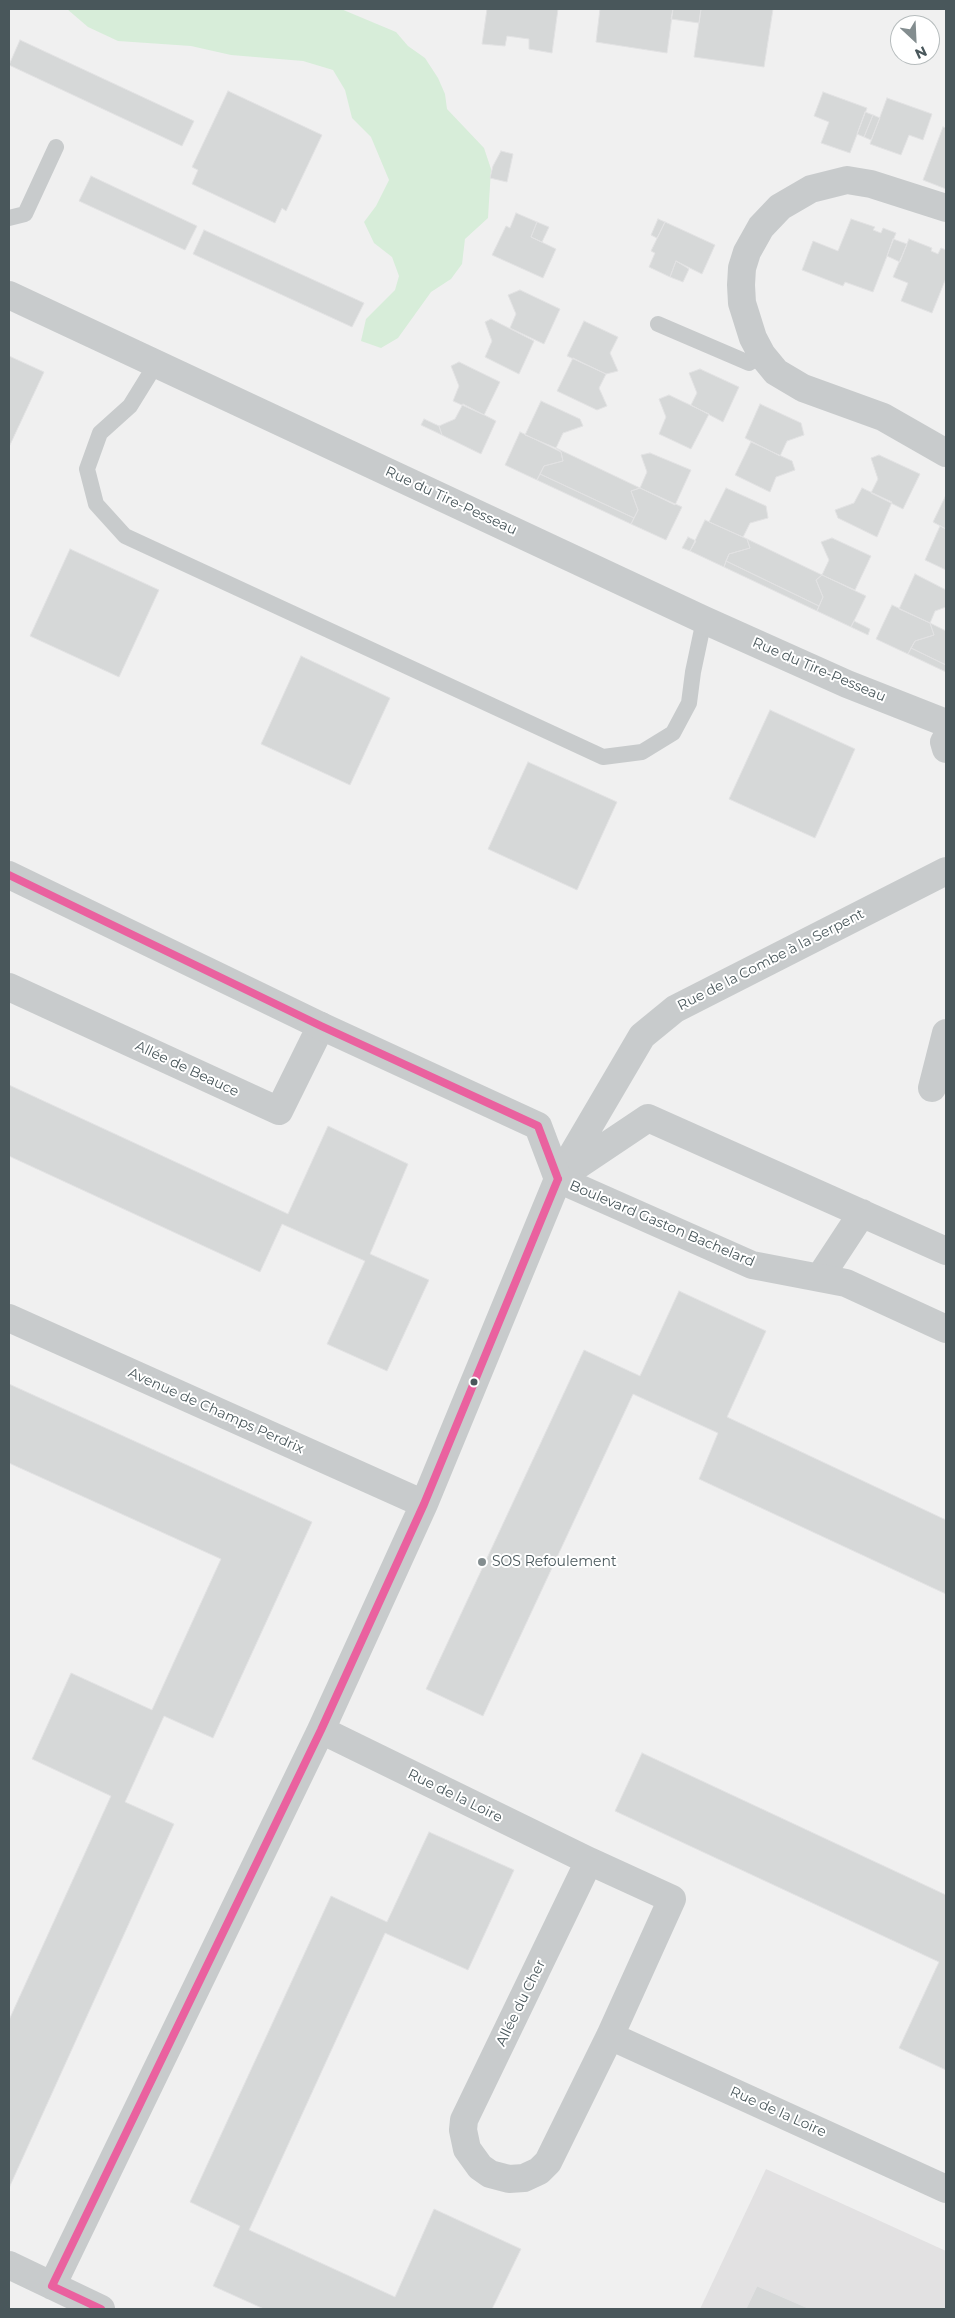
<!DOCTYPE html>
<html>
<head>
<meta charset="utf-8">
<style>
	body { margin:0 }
	#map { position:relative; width:955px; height:2318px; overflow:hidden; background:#f0f0f0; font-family:Montserrat,sans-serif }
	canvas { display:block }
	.frame { position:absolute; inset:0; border:10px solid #49575b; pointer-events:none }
	.north { position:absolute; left:890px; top:15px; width:50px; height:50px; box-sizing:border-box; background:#fff; border:1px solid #b6bcbd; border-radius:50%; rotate:155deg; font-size:14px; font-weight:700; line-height:20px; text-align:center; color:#49575b }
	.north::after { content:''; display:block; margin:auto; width:18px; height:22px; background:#838d8f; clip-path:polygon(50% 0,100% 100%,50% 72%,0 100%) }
</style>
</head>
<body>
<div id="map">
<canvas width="955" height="2318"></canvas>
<div class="frame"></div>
<div class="north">N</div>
</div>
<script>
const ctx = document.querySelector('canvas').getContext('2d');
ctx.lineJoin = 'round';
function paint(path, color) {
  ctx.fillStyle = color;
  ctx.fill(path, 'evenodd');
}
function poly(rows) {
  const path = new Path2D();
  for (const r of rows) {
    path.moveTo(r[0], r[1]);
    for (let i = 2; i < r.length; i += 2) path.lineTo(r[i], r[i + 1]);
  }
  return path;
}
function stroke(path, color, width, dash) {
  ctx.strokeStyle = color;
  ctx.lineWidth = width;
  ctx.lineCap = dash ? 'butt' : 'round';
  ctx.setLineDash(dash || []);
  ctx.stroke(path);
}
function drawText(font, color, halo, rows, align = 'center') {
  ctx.font = font + ' Montserrat,sans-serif';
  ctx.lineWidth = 4;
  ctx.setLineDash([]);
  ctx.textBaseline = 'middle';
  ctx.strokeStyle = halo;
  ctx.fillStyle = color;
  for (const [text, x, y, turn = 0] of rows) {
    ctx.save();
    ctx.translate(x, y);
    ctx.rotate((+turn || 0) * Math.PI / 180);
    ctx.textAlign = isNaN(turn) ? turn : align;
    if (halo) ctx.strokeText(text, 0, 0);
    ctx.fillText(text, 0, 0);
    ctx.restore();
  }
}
paint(poly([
	[766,2169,946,2251,946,2309,700,2309]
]), '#e2e1e2');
paint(poly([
	[67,9,341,9,396,32,408,46,425,58,438,78,445,94,447,109,484,148,491,169,488,218,465,239,462,264,451,279,431,292,398,338,381,348,361,341,366,319,395,290,399,276,392,257,374,243,364,222,376,206,389,180,371,137,352,118,345,90,333,70,303,61,231,55,191,46,118,41,88,27]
]), '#d7edd9');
const building = poly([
	[487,9,558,9,552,53,529,49,529,39,507,36,505,46,482,44,487,9],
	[600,9,673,9,667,53,596,42,600,9],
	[673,9,701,9,699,23,671,19,673,9],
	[701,9,773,9,764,67,694,57,701,9],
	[20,40,194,121,182,146,9,65,20,40],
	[228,91,322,135,286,211,282,208,275,223,192,184,198,170,192,167,228,91],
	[823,92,867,108,850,153,821,143,829,122,814,116,823,92],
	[887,98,932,114,923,140,909,135,901,155,870,144,887,98],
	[865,112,873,115,864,137,857,134,865,112],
	[873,115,880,118,871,140,864,137,873,115],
	[943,127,946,128,946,189,923,180,943,127],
	[501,151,513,154,507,182,490,178,493,166,501,151],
	[91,176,197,226,185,250,79,201,91,176],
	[516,213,537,222,531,237,556,249,543,278,492,255,506,226,510,228,516,213],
	[658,219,665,222,657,238,651,235,658,219],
	[851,219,875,227,873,230,881,233,883,228,896,233,873,292,845,282,843,286,802,270,813,241,838,251,851,219],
	[537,222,549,227,542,242,531,237,537,222],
	[665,222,715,245,702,274,676,261,670,277,649,267,655,253,651,251,665,222],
	[204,230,364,303,352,327,193,254,204,230],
	[893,239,907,244,900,262,887,256,893,239],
	[909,239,932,248,931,251,938,254,941,248,946,250,946,278,932,313,901,301,908,283,893,277,909,239],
	[676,261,689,269,683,282,670,277,676,261],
	[520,290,560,309,544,344,510,328,516,314,508,295,520,290],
	[491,319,534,341,519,374,485,357,492,341,485,322,491,319],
	[584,321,618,337,610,353,618,371,606,374,567,356,584,321],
	[9,356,44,372,9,447,9,356],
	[573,358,606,374,599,388,607,406,597,410,557,391,573,358],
	[459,362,500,382,484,415,453,401,459,386,451,366,459,362],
	[700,369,739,387,723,422,691,405,697,393,689,373,700,369],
	[669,395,709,414,691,449,659,434,666,417,659,399,669,395],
	[541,401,580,419,583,426,563,433,556,448,525,435,541,401],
	[463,404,496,421,481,454,442,435,439,426,455,419,463,404],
	[760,404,801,423,804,435,787,441,780,456,745,438,760,404],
	[424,419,439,426,442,435,421,425,424,419],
	[520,432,561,452,563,461,544,466,537,480,505,465,520,432],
	[751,442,792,461,795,470,776,477,770,492,735,475,751,442],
	[556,448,640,488,631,491,638,510,634,518,540,474,544,466,563,461,561,452,556,448],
	[650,453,691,470,675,505,640,488,647,472,641,455,650,453],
	[879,455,920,474,903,509,871,493,878,479,871,458,879,455],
	[540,474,634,518,631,524,537,480,540,474],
	[640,488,682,507,666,540,631,524,638,510,631,491,640,488],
	[726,488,766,506,768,518,750,523,743,537,709,522,726,488],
	[862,488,892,502,877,537,838,518,835,510,854,503,862,488],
	[946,495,946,529,933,522,946,495],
	[705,520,747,539,750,548,729,554,724,567,690,551,705,520],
	[940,526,946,529,946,570,925,560,940,526],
	[688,537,696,541,690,551,682,548,688,537],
	[832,538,871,556,855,590,822,575,829,560,821,542,832,538],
	[747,539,822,575,816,580,823,597,819,606,726,561,729,554,750,548,747,539],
	[70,549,159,590,119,677,30,636,70,549],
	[726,561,819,606,817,611,724,567,726,561],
	[915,574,946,590,946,607,935,611,930,623,899,609,915,574],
	[822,575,866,596,851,627,817,611,823,597,816,580,822,575],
	[892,605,930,623,934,635,915,641,908,654,876,639,892,605],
	[854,621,870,629,868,635,851,627,854,621],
	[930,623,946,631,946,665,911,648,915,641,934,635,930,623],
	[911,648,946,665,946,672,908,654,911,648],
	[301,656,390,698,350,785,261,744,301,656],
	[770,710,855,749,815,838,729,799,770,710],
	[528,762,617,802,577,890,488,849,528,762],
	[9,1085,288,1214,328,1126,408,1164,370,1254,429,1280,387,1371,327,1344,365,1261,282,1224,260,1272,9,1156,9,1085],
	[679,1291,766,1331,727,1417,946,1520,946,1594,699,1479,718,1433,633,1394,483,1716,426,1689,584,1350,640,1376,679,1291],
	[9,1384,312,1522,213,1738,164,1716,125,1802,174,1824,9,2188,9,2020,111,1796,32,1759,71,1673,152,1710,221,1559,9,1463,9,1384],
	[642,1753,946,1895,946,2070,899,2048,939,1962,615,1811,642,1753],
	[429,1832,514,1870,468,1970,385,1933,249,2230,395,2297,434,2209,521,2249,492,2309,264,2309,213,2286,240,2226,190,2202,331,1896,387,1922,429,1832],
	[757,2286,810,2309,746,2309,757,2286]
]);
paint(building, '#d6d8d8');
stroke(building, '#e2e2e3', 1);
stroke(poly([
	[9,218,25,214,56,147],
	[658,324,749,363,762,355],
	[156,364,130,406,100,433,87,469,96,504,125,536,603,757,642,752,673,733,689,703,693,672,704,620]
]), '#c8cbcc', 16);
stroke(poly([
	[946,208,871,184,847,180,811,189,780,207,761,227,747,252,742,268,741,285,742,303,753,338,762,355,776,372,803,388,883,417,946,453],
	[9,295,704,620,847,684,946,723],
	[944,742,946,749],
	[9,987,279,1111,321,1026],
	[932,1088,946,1033],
	[563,1175,648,1118,946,1251],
	[820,1277,862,1213],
	[9,1318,424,1504],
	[321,1730,589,1861],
	[589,1861,672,1899,610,2036,548,2162,539,2171,524,2178,509,2179,490,2174,480,2167,467,2149,463,2130,464,2120,589,1861],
	[610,2036,946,2189],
	[9,2265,101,2309],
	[52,2286,321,1730,424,1504,558,1179,642,1036,675,1009,946,871]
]), '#c8cbcc', 28);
stroke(poly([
	[9,875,321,1026,538,1126,558,1179,752,1265,846,1283,946,1329]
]), '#c8cbcc', 28);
stroke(poly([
	[9,875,321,1026,538,1126,558,1179],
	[52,2286,321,1730,424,1504,558,1179],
	[52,2286,101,2309]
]), '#ea619f', 8);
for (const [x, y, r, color] of [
	[474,1382,4.5,"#49575b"],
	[482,1562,5,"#838d8f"]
]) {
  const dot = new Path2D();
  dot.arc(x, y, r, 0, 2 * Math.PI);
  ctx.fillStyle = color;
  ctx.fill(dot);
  stroke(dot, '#fff', 2);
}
drawText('14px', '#49575b', '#fff', [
	["Rue du Tire-Pesseau",451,501,25],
	["Rue du Tire-Pesseau",819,670,23],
	["Rue de la Combe à la Serpent",771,960,-27],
	["Allée de Beauce",187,1069,25],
	["Boulevard Gaston Bachelard",662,1224,23],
	["Avenue de Champs Perdrix",216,1411,24],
	["Rue de la Loire",455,1796,26],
	["Allée du Cher",521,2003,-64],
	["Rue de la Loire",778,2112,24]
]);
drawText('14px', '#49575b', '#fff', [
	["SOS Refoulement",492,1562]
], 'left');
</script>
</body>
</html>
